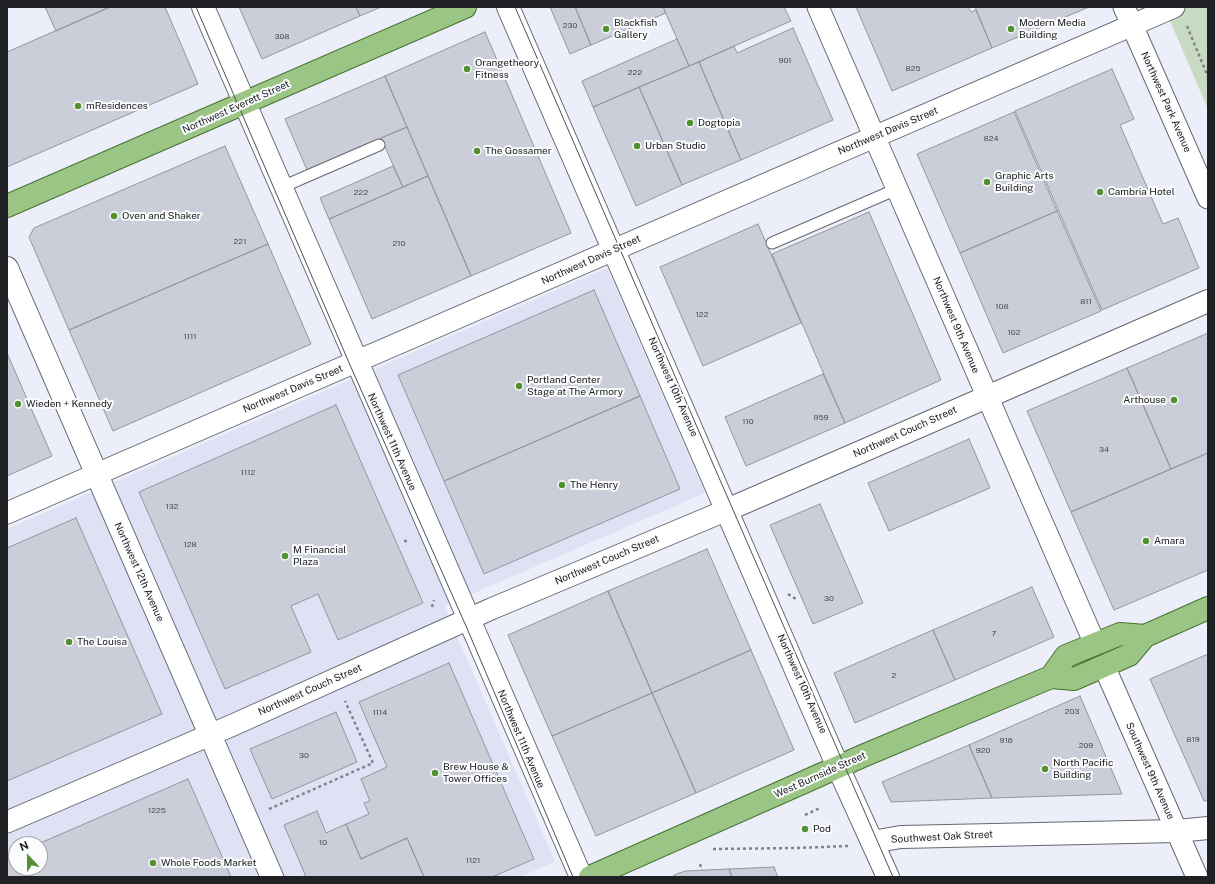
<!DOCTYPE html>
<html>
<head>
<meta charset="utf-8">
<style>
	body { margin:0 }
	#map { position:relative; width:1215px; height:884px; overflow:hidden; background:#eceef9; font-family:"Public Sans",sans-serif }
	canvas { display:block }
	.frame { position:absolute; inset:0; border:8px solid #202124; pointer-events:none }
	.north { position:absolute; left:8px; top:836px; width:40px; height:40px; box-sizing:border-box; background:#fbfcfe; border:1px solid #a3a4a7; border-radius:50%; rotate:338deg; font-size:11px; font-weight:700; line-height:16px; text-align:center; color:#202124 }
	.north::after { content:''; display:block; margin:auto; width:14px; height:18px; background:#529031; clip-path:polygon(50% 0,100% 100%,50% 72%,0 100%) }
</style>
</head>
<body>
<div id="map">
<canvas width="1215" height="884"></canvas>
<div class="frame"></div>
<div class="north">N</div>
</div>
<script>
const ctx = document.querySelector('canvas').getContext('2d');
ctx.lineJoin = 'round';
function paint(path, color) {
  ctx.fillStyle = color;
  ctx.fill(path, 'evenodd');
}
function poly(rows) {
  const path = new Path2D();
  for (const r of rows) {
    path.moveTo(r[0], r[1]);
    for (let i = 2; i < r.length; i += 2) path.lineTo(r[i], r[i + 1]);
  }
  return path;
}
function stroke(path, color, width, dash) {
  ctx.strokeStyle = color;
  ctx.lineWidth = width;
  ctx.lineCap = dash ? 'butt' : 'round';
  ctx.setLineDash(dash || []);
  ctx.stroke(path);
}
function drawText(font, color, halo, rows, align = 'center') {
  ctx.font = font + ' "Public Sans",sans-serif';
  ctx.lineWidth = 4;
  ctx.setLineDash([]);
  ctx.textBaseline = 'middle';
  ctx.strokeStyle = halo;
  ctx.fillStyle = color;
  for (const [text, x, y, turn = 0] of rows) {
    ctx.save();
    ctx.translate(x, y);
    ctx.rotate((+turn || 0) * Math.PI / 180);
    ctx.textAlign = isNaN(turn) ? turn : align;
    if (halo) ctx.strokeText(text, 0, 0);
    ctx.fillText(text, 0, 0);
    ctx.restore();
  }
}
paint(poly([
	[607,268,705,493,444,606,555,862,520,877,7,877,7,529],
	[16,844,40,844,40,868,16,868]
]), '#dee2f4');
paint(poly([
	[1164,7,1208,7,1208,109]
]), '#c9dac2');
const building = poly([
	[45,7,110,7,56,31,45,7],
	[110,7,165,7,198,84,7,167,7,52,110,7],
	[239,7,356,7,360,16,262,59,239,7],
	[356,7,381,7,360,16,356,7],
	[550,7,575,7,591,45,570,54,550,7],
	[575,7,663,7,666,13,591,45,575,7],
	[663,7,784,7,791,21,689,66,663,7],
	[856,7,968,7,971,12,976,10,992,48,892,91,856,7],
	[975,7,1089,7,992,48,975,7],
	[793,28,833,120,741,160,699,62,734,46,737,53,793,28],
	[485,32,571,233,471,276,385,76,485,32],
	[677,39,689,66,593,107,582,81,677,39],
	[699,62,741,160,682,185,639,87,699,62],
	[1112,69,1134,119,1120,125,1163,224,1178,218,1199,268,1102,310,1015,111,1112,69],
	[385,76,407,127,307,170,285,119,385,76],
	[639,87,682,185,636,206,593,107,639,87],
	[1014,112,1057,211,960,253,917,154,1014,112],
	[407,127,428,176,403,187,381,138,407,127],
	[225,146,268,244,69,330,29,237,34,228,225,146],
	[393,166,403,187,329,219,320,198,393,166],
	[428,176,471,276,372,319,329,219,428,176],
	[1057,211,1101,311,1003,353,960,253,1057,211],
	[869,212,941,380,845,423,772,254,869,212],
	[758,224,801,323,703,366,660,267,758,224],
	[268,244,311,344,113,431,69,330,268,244],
	[594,290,640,396,444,481,398,375,594,290],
	[1208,333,1208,453,1171,469,1127,368,1208,333],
	[7,353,52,456,7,476,7,353],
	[1127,368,1171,469,1071,512,1027,411,1127,368],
	[823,374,845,423,746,466,725,417,823,374],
	[640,396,680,489,484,574,444,481,640,396],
	[336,405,423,603,338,640,318,594,291,606,311,652,225,689,139,492,336,405],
	[969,439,990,488,889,531,868,483,969,439],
	[1208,453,1208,570,1114,610,1071,512,1208,453],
	[820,504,863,603,813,624,770,525,820,504],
	[76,518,162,714,7,781,7,548,76,518],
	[707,549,751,650,652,693,608,591,707,549],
	[1032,587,1054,637,955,680,933,630,1032,587],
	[608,591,652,693,552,736,508,635,608,591],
	[933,630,955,680,855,723,834,673,933,630],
	[751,650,794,750,696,793,652,693,751,650],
	[1208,654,1208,801,1204,801,1150,679,1208,654],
	[449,663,534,859,492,877,424,877,407,838,361,859,346,824,369,814,364,803,370,801,361,779,387,767,359,702,449,663],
	[652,693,696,793,596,836,552,736,652,693],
	[1080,696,1122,794,992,798,969,745,1080,696],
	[336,712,357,762,272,799,250,749,336,712],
	[969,745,992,798,891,802,882,782,969,745],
	[188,779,231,877,7,877,7,857,16,853,16,868,40,868,40,844,38,844,188,779],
	[317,811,326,833,346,824,361,859,407,838,424,877,306,877,284,825,317,811],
	[774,867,778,877,732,877,729,869,774,867],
	[729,869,732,877,674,877,674,875,685,871,729,869]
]);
paint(building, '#cbcdd8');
stroke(building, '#93959f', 1);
const service = poly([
	[282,187,379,145],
	[772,243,897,189]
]);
const minor = poly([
	[818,7,1095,644],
	[1124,7,1208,198],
	[7,513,1174,7],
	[1104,666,1197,877],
	[7,822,233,725,491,609,727,510]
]);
const tertiary = poly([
	[203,7,581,877],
	[508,7,838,767,888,877],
	[7,268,272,877],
	[727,510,1208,301],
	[872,842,901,837,1177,831,1208,828]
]);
const primary = poly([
	[7,206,465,7],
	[1051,677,1066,656,1120,634,1145,636],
	[590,877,865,755,1051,677,1074,679,1129,655,1145,636,1208,608]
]);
stroke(service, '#656771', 13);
stroke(minor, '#656771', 23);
stroke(tertiary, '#656771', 24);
stroke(primary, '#44722e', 24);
stroke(poly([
	[1187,26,1208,77],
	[404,541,410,541],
	[788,594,796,599],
	[432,607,434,600],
	[269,809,373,763,345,701],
	[805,815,820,808],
	[713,849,796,848,848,846],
	[700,864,702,870]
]), '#81838a', 2.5, [3, 3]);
stroke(service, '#fff', 11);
stroke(minor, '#fff', 21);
stroke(tertiary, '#fff', 22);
stroke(primary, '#9bc585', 22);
stroke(poly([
	[196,7,350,365,466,626,573,877],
	[515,7,720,480,893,877]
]), '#4e4f54', 1);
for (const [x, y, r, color] of [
	[606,29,4,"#529031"],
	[1011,29,4,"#529031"],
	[467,69,4,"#529031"],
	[78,106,4,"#529031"],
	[690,123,4,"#529031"],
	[637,146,4,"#529031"],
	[477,151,4,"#529031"],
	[987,182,4,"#529031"],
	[1100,192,4,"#529031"],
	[114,216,4,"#529031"],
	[519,386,4,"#529031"],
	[1174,400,4,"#529031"],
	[18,404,4,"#529031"],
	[562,485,4,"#529031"],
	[1146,541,4,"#529031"],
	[285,556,4,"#529031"],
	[69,642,4,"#529031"],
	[1045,769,4,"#529031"],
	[435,773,4,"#529031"],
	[805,829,4,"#529031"],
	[153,863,4,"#529031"]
]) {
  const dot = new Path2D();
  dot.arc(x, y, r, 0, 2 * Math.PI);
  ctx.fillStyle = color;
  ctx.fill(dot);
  stroke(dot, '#fbfcfe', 1.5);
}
drawText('8px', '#4b4c51', null, [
	["230",570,26],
	["308",282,37],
	["901",785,61],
	["825",913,69],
	["222",635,73],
	["824",991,139],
	["222",361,193],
	["221",240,242],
	["210",399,244],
	["811",1086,302],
	["108",1002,307],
	["122",702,315],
	["102",1014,333],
	["1111",190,337],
	["959",821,418],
	["110",748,422],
	["34",1104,450],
	["1112",248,473],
	["132",172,507],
	["128",190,545],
	["30",829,599],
	["7",994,634],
	["2",894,676],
	["203",1072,712],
	["1114",380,713],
	["819",1193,740],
	["916",1006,741],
	["209",1086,746],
	["920",983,751],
	["30",304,756],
	["1225",157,811],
	["10",323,843],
	["1121",473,861]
]);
drawText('10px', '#202124', '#fbfcfe', [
	["Blackfish",614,23],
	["Gallery",614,35],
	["Modern Media",1019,23],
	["Building",1019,35],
	["Orangetheory",475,63],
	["Fitness",475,75],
	["mResidences",86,106],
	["Dogtopia",698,123],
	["Urban Studio",645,146],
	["The Gossamer",485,151],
	["Graphic Arts",995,176],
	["Building",995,188],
	["Cambria Hotel",1108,192],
	["Oven and Shaker",122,216],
	["Portland Center",527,380],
	["Stage at The Armory",527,392],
	["Arthouse",1166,400,"right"],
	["Wieden + Kennedy",26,404],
	["The Henry",570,485],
	["Amara",1154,541],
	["M Financial",293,550],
	["Plaza",293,562],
	["The Louisa",77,642],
	["North Pacific",1053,763],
	["Building",1053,775],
	["Brew House &",443,767],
	["Tower Offices",443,779],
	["Pod",813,829],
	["Whole Foods Market",161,863]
], 'left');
drawText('10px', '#202124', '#fbfcfe', [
	["Northwest Park Avenue",1166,102,66],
	["Northwest Everett Street",236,107,-24],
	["Northwest Davis Street",888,131,-23],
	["Northwest Davis Street",591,260,-24],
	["Northwest 9th Avenue",956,325,67],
	["Northwest 10th Avenue",673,387,66],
	["Northwest Davis Street",293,389,-23],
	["Northwest Couch Street",905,432,-24],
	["Northwest 11th Avenue",392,442,66],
	["Northwest Couch Street",607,560,-23],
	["Northwest 12th Avenue",139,572,66],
	["Northwest 10th Avenue",802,684,66],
	["Northwest Couch Street",310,690,-24],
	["Northwest 11th Avenue",521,739,67],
	["Southwest 9th Avenue",1150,771,66],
	["West Burnside Street",820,775,-24],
	["Southwest Oak Street",942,837,-3]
]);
</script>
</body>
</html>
